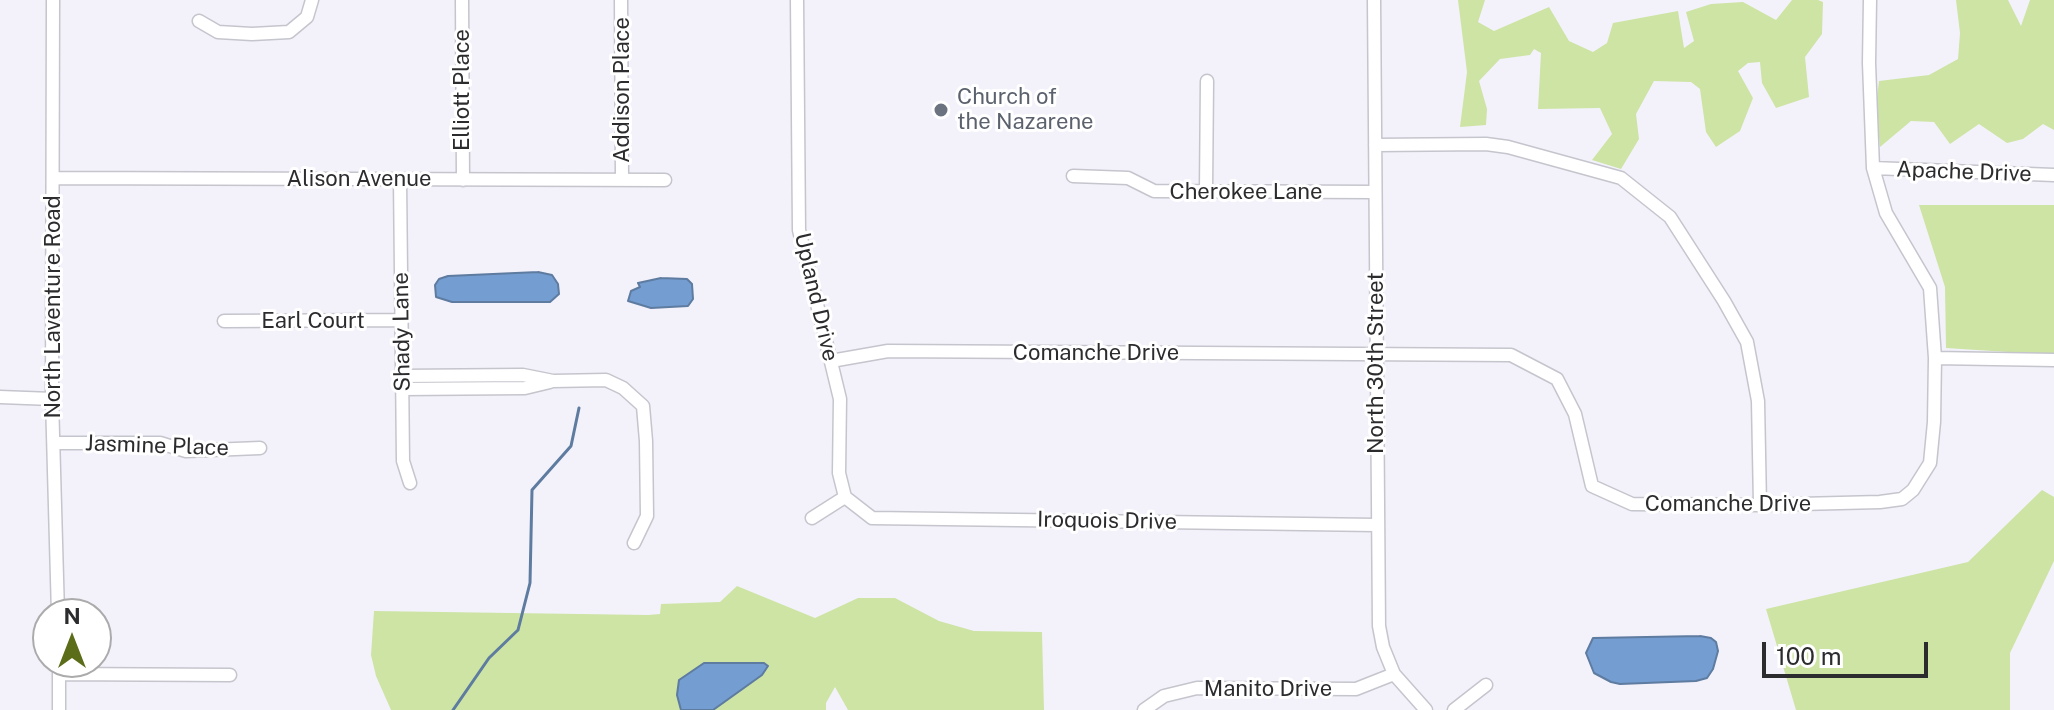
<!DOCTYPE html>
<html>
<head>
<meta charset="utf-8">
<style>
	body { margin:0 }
	#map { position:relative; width:2054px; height:710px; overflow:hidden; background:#f3f2fb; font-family:"Public Sans",sans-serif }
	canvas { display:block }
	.north { position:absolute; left:32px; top:598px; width:80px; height:80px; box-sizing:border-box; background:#fff; border:2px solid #ababac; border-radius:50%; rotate:0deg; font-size:22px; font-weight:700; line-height:32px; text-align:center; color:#2c2c2f }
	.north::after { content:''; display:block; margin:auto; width:28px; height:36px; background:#5c6d19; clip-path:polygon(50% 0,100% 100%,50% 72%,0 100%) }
	.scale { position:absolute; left:1762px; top:642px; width:166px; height:36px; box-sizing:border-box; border:4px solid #2c2c2f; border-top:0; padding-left:10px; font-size:24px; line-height:28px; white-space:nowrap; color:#2c2c2f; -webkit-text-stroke:6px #fff; paint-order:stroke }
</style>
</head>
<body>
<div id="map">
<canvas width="2054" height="710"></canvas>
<div class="north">N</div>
<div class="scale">100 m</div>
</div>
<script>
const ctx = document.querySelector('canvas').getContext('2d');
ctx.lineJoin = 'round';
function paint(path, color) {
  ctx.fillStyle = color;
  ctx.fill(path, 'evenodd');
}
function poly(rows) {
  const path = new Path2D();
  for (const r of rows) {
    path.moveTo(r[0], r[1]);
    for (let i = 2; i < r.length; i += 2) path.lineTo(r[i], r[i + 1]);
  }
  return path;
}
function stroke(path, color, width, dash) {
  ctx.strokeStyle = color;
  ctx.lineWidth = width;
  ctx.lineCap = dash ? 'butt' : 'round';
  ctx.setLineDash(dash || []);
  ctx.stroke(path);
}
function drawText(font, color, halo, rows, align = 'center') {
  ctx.font = font + ' "Public Sans",sans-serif';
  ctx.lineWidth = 6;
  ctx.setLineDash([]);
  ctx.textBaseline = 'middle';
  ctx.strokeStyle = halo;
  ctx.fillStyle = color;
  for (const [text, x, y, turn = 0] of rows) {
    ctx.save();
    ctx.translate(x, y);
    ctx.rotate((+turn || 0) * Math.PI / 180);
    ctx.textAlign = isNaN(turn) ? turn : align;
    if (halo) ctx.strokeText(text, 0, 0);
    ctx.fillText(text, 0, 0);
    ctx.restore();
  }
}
paint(poly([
	[1458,0,1485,0,1478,22,1494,31,1549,7,1569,41,1593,52,1607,43,1613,23,1678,11,1684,48,1694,41,1686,12,1711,4,1743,2,1776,20,1792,0,1818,0,1823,2,1822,34,1805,57,1809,97,1776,108,1762,83,1760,62,1748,63,1738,71,1753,98,1740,131,1716,147,1706,132,1700,89,1691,82,1654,81,1636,114,1639,139,1621,169,1592,160,1612,134,1600,108,1538,109,1541,53,1534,49,1530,55,1500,59,1479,81,1487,109,1486,125,1460,127,1467,72],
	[1956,0,2008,0,2021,26,2030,0,2054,0,2054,130,2043,124,2023,139,2007,143,1979,124,1950,144,1934,122,1911,121,1880,147,1876,106,1879,81,1929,75,1958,59,1960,33],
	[1919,205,2054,205,2054,355,1946,348,1945,287],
	[2042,490,2054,497,2054,561,2010,653,2010,710,1796,710,1766,609,1968,562],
	[737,586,815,618,858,598,895,598,939,621,974,631,1042,632,1044,710,848,710,835,687,826,703,826,710,391,710,376,676,371,655,374,611,648,615,660,614,661,604,720,602]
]), '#cde4a4');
const water = poly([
	[538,272,552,275,558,284,559,294,550,302,452,302,436,297,435,285,439,279,448,276,538,272],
	[661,278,687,279,692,284,693,299,688,306,651,308,628,301,631,291,640,287,638,283,661,278],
	[1700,636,1711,638,1716,642,1718,651,1713,669,1707,678,1696,681,1620,684,1611,682,1594,673,1586,653,1593,638,1700,636],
	[704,663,764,663,768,666,762,675,713,710,681,710,677,695,679,680,704,663]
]);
paint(water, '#749dd1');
stroke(water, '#5e7ba0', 2);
stroke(poly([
	[453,710,489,658,518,630,530,583,532,490,571,446,579,408]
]), '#5e7ba0', 3);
const minor = poly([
	[53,0,52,399,58,614],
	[462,0,463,180],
	[621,0,622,180],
	[797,0,799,230,840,399,839,473,845,497],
	[1374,0,1379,626,1383,647,1394,674,1426,710],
	[199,21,218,32,252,34,289,32,307,17,312,0],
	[1375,145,1486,144,1508,147,1621,178,1670,217,1724,301,1747,342,1758,401,1760,505],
	[1873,168,2054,175],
	[1073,176,1128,178,1154,191,1375,192],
	[53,178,665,180],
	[400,179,403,461,410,483],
	[1206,191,1207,81],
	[224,321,402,320],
	[1935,358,2054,360],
	[831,361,888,351,1511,355,1557,379,1575,414,1592,486,1632,504,1760,505,1880,502,1902,499,1913,490,1930,463,1934,422,1935,358,1930,288,1886,213,1873,168,1869,63,1870,0],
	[402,376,523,375,553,381,606,380,623,388,643,406,646,441,647,516,634,543],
	[402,389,525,388,550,382],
	[0,397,52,399],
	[54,443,160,443,186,451,260,448],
	[845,497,872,518,1376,525],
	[812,518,845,497],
	[59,662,59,710],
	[59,674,230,675],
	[1144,710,1164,696,1197,688,1356,689,1394,674],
	[1454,710,1486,685]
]);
stroke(minor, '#c5c5cd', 15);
stroke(minor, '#fff', 12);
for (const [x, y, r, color] of [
	[941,110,8,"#6b7280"]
]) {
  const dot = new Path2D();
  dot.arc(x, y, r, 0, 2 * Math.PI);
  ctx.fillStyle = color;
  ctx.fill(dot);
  stroke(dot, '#fff', 3);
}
drawText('22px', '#2c2c2f', '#fff', [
	["Elliott Place",462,90,-90],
	["Addison Place",622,90,-90],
	["Apache Drive",1964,172,2],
	["Alison Avenue",359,179],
	["Cherokee Lane",1246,192],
	["Upland Drive",816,297,77],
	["North Laventure Road",53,307,-90],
	["Earl Court",313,321],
	["Shady Lane",402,332,-91],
	["Comanche Drive",1096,353],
	["North 30th Street",1376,363,-90],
	["Jasmine Place",157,446,2],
	["Comanche Drive",1728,504],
	["Iroquois Drive",1107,521,1],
	["Manito Drive",1268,689]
]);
drawText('22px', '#5b616d', '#fff', [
	["Church of",957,97],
	["the Nazarene",957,122]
], 'left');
</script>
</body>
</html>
